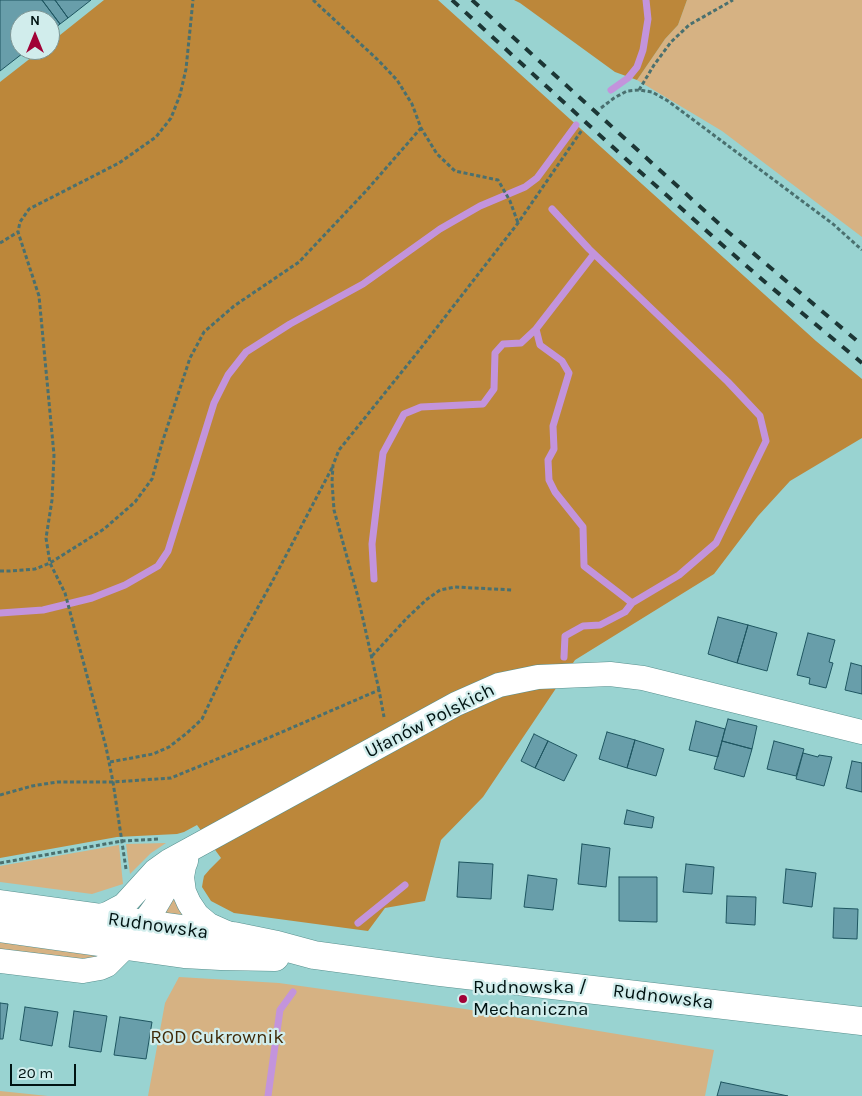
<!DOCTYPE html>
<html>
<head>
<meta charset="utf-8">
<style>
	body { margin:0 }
	#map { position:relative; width:862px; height:1096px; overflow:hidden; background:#99d3d1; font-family:Karla,sans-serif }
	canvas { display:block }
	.north { position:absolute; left:10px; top:10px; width:50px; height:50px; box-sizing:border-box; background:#d1edec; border:1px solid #7d9695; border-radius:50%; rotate:0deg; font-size:14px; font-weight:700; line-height:20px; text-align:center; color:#001312 }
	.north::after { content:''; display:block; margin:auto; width:18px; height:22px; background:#a10237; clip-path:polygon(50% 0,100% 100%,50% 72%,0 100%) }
	.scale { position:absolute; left:10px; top:1064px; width:66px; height:22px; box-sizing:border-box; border:2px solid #001312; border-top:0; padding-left:6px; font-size:15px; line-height:18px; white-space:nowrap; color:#001312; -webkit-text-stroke:4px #d1edec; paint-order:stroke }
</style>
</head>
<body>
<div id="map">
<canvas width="862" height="1096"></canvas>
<div class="north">N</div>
<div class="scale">20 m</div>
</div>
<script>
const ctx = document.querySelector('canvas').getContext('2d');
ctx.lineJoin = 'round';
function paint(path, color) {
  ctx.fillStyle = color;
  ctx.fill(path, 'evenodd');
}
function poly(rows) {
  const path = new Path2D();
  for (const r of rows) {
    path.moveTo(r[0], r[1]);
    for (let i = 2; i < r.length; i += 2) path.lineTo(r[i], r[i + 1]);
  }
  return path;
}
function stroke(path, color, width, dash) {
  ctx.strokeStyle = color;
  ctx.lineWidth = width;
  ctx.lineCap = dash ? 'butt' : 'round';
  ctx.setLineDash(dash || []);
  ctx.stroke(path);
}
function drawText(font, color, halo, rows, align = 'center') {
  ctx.font = font + ' Karla,sans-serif';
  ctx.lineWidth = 4.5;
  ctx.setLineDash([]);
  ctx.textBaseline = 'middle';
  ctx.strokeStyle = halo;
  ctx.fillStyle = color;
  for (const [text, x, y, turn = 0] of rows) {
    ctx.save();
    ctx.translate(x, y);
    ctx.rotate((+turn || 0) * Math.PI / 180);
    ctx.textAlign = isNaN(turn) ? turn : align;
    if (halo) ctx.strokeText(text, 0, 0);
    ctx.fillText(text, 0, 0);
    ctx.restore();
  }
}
paint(poly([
	[687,0,862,0,862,237,722,131,637,80,665,39,678,25],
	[166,843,151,853,130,874,126,844],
	[119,845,123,884,92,894,0,882,0,866],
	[173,899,175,899,185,917,157,919],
	[0,939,110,953,98,961,0,953],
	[179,977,279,983,465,1009,714,1050,705,1096,148,1096,165,1003],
	[0,1091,48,1096,0,1096]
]), '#d6b283');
paint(poly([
	[104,0,438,0,816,341,862,379,862,438,790,481,758,516,714,574,575,660,483,797,441,840,425,901,385,908,368,931,234,913,211,901,202,887,203,881,204,876,210,869,221,858,197,825,184,832,177,834,117,837,0,858,0,82,41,50,50,50,50,43],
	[514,0,687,0,678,25,665,39,637,80,615,72,520,3]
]), '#bc873a');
stroke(poly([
	[611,90,628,78,637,67,643,50,648,19,646,0],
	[552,209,589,249,728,382,760,416,766,441,716,543,679,575,632,603,625,612,600,625,583,626,565,636,564,657],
	[594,254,536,329,540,345,562,361,569,373,553,426,554,449,548,460,549,480,555,492,583,527,584,566,632,603],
	[374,579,372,544,383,453,404,414,421,407,483,404,494,389,495,353,503,344,521,343,536,329],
	[0,613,43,610,92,598,125,585,158,566,168,551,214,403,228,375,246,352,290,324,363,284,440,229,480,206,525,187,537,178,576,125],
	[358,923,405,885],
	[268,1096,280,1010,293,992]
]), '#c394dc', 7);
const building = poly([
	[0,0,42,0,60,24,50,32,50,20,20,20,20,50,27,50,0,71,0,0],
	[42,0,55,0,68,18,60,24,42,0],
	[55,0,91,0,68,18,55,0],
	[718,617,748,625,737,663,708,654,718,617],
	[748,625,777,633,767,671,737,663,748,625],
	[808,633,835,640,829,662,833,663,826,688,809,684,810,678,797,675,808,633],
	[851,663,862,666,862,694,845,690,851,663],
	[728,719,757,726,752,749,722,741,728,719],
	[696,721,725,729,718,757,689,750,696,721],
	[607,732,635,740,627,768,599,759,607,732],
	[534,734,548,741,535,768,521,761,534,734],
	[635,740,664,749,656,776,627,768,635,740],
	[548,741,577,755,564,781,535,768,548,741],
	[722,741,752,749,744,777,714,769,722,741],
	[774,741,804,749,796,776,767,769,774,741],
	[803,753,818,757,819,755,832,757,824,786,796,779,803,753],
	[852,761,862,763,862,792,846,788,852,761],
	[627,810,654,817,652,828,624,824,627,810],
	[582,844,610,848,606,887,578,884,582,844],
	[459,862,493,864,491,899,457,897,459,862],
	[686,864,714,867,712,894,683,892,686,864],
	[786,869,816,873,812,907,783,903,786,869],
	[528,875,557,879,553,910,524,907,528,875],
	[619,877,657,877,657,922,619,921,619,877],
	[727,896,756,897,755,925,726,923,727,896],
	[834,908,858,909,857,939,833,938,834,908],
	[0,1003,8,1004,3,1039,0,1039,0,1003],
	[25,1007,58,1012,52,1046,20,1040,25,1007],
	[74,1011,107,1016,101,1052,69,1047,74,1011],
	[120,1017,152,1022,146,1059,114,1055,120,1017],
	[721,1082,788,1096,717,1096,721,1082]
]);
paint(building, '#689eaa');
stroke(building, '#1e5560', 1);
const street = poly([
	[186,861,184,866,182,877,184,892,189,903,197,915,209,925,227,933],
	[95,918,107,914,124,905,155,871,169,861,456,704,499,685,538,677,610,674,643,678,862,732],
	[0,961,83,971,100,968,107,965,127,945,155,907,182,861,187,855]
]);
const secondary = poly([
	[0,904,233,936,277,945,314,955,439,972,862,1021],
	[0,928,184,954,221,956,275,957]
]);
stroke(street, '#58908e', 25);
stroke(secondary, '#58908e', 29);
stroke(poly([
	[313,0,378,60,397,80,412,104,421,128,437,154,455,171,498,180,510,201,518,223],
	[639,90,654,65,671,42,689,25,733,0],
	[601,108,614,98,627,91,639,90,652,92,668,101,833,224,862,250],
	[0,243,18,232],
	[0,571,10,571,35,569,50,563,104,529,135,502,152,479,162,443,190,358,204,332,234,306,299,262,366,191,421,128],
	[372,656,407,618,426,600,440,590,455,587,513,590],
	[379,690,358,597,334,510,332,482,333,465,339,450,417,353,518,223,582,130],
	[110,762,153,754,169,747,187,733,202,719,237,645,272,582,332,468],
	[0,795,32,786,57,782,113,782,171,778,268,738,379,690,384,717],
	[0,863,122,841,160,839],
	[126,869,113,782,106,747,65,593,50,563,46,538,52,500,54,455,39,296,18,232,20,222,29,209,119,163,156,137,171,118,180,95,186,69,193,0]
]), '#4a706f', 3, [4, 2.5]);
stroke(street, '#fff', 24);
stroke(secondary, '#fff', 28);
stroke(poly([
	[452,0,627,160,719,242,765,282,862,363],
	[472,0,727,231,862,345]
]), '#1c3635', 4, [9, 9]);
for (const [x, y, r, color] of [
	[463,999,5,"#a10237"]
]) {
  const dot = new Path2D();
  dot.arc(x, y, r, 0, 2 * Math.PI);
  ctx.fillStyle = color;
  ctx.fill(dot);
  stroke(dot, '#d1edec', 2);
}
drawText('19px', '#001312', '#d1edec', [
	["Ułanów Polskich",430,721,-27],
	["Rudnowska",158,926,8],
	["Rudnowska",663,997,7]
]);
drawText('19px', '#001312', '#d1edec', [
	["Rudnowska /",473,988],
	["Mechaniczna",473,1010]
], 'left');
drawText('19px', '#402a08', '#d1edec', [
	["ROD Cukrownik",217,1038]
]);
</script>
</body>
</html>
